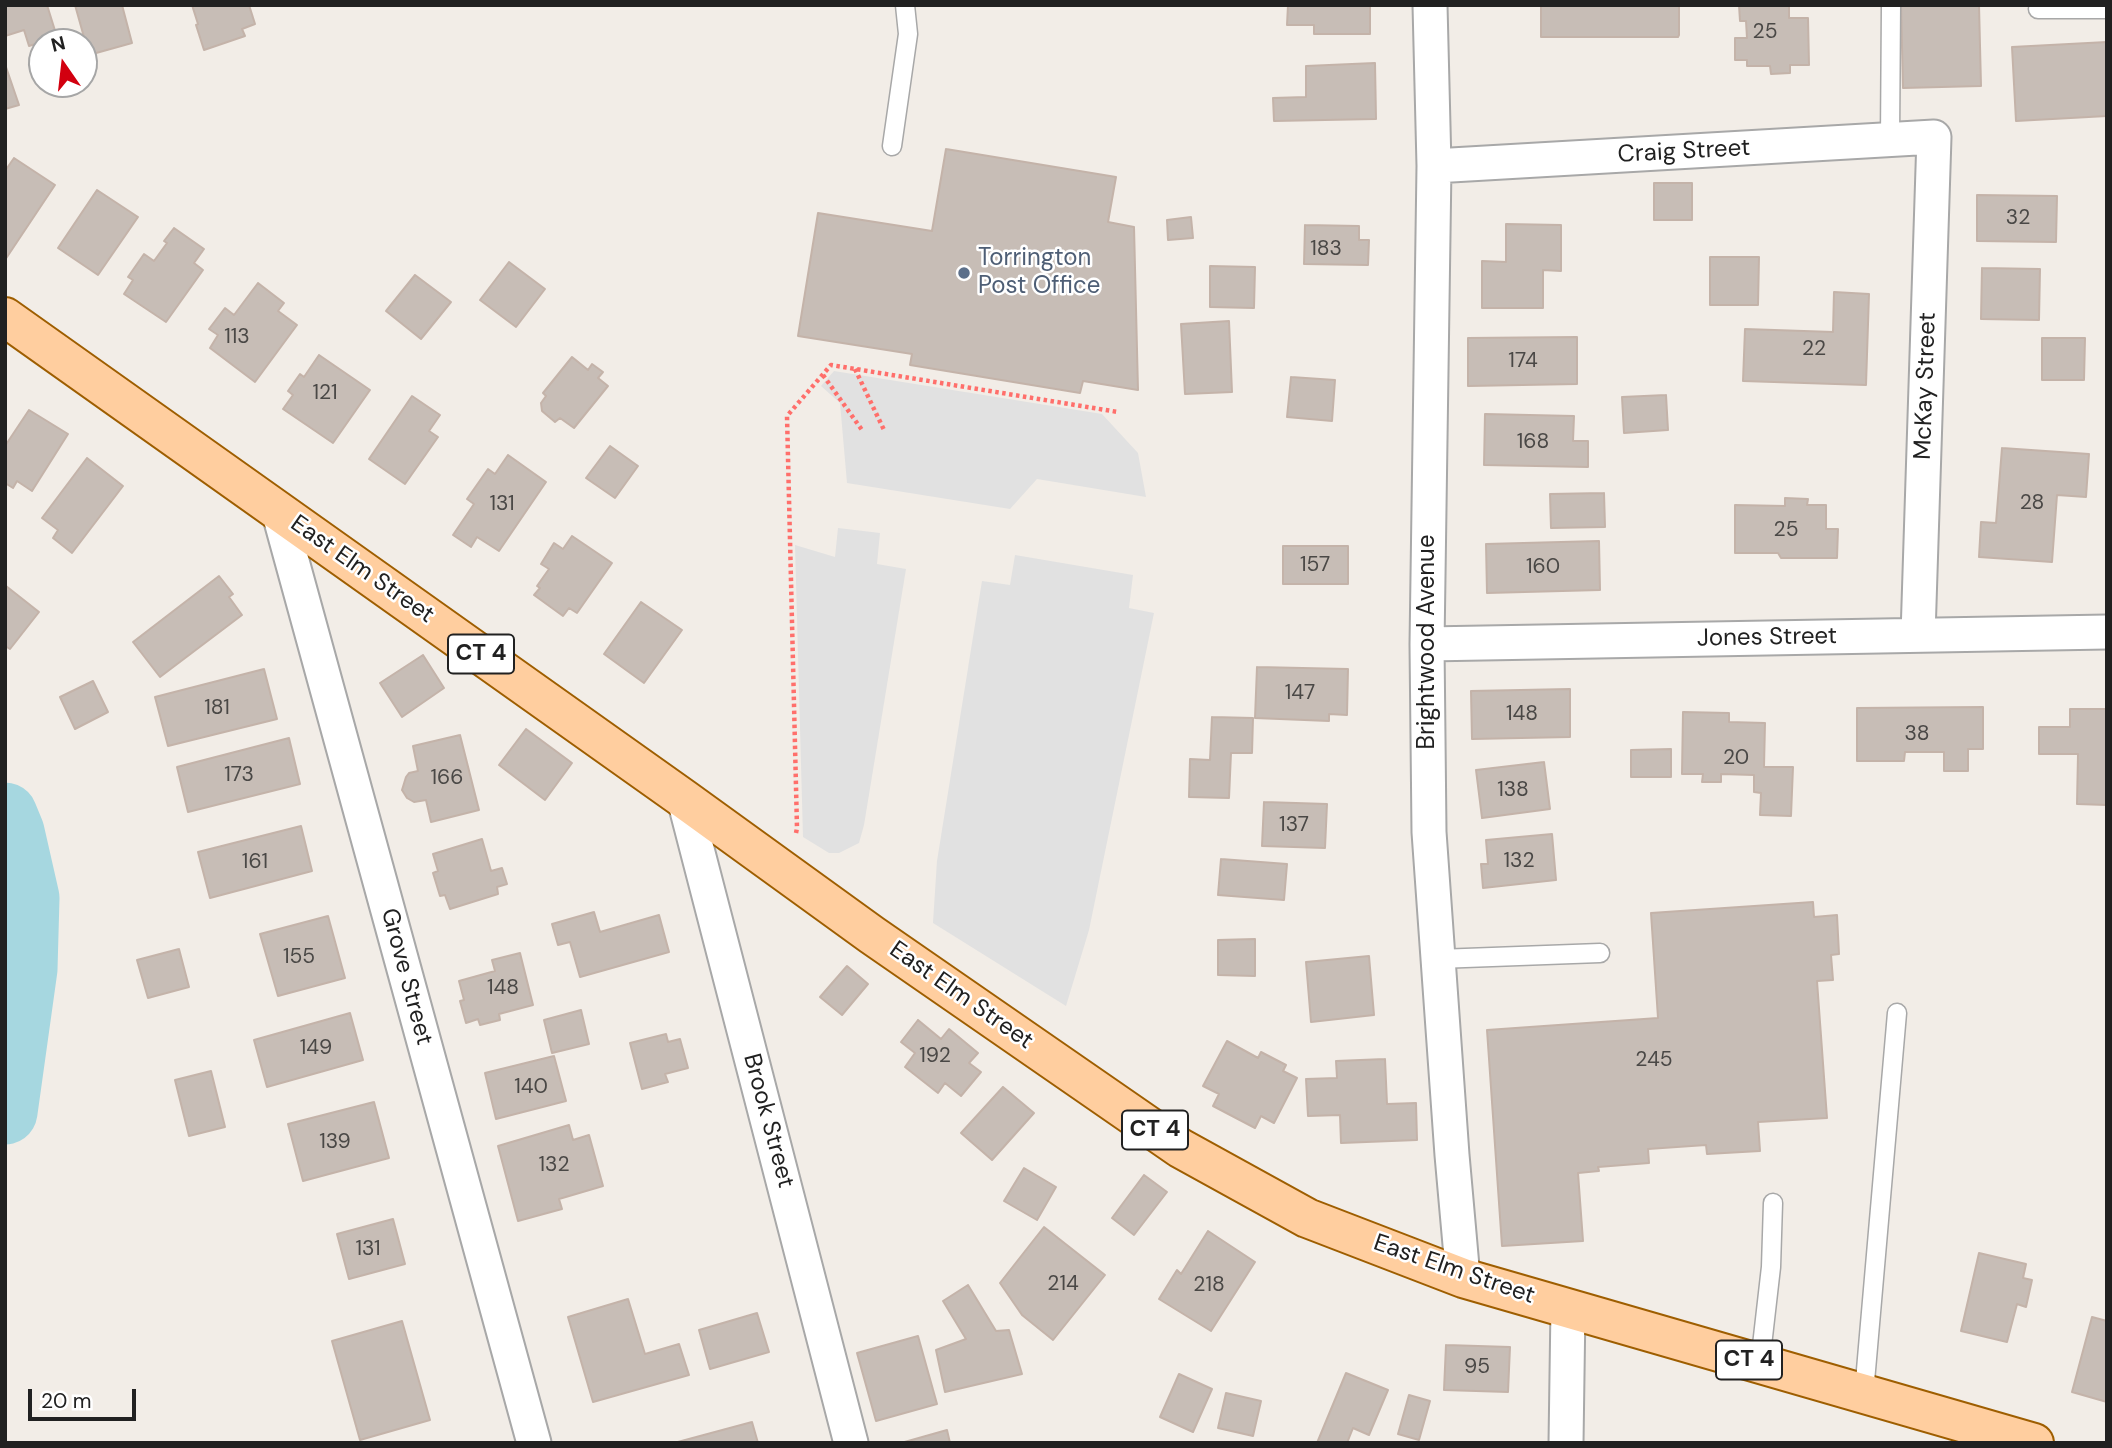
<!DOCTYPE html>
<html>
<head>
<meta charset="utf-8">
<style>
	body { margin:0 }
	#map { position:relative; width:2112px; height:1448px; overflow:hidden; background:#f2ede7; font-family:"DM Sans",sans-serif }
	canvas { display:block }
	.frame { position:absolute; inset:0; border:7px solid #212121; pointer-events:none }
	.north { position:absolute; left:28px; top:28px; width:70px; height:70px; box-sizing:border-box; background:#fff; border:2px solid #a6a6a6; border-radius:50%; rotate:346deg; font-size:19px; font-weight:700; line-height:28px; text-align:center; color:#212121 }
	.north::after { content:''; display:block; margin:auto; width:24px; height:32px; background:#d2000f; clip-path:polygon(50% 0,100% 100%,50% 72%,0 100%) }
	.scale { position:absolute; left:28px; top:1389px; width:108px; height:32px; box-sizing:border-box; border:4px solid #212121; border-top:0; padding-left:9px; font-size:21px; line-height:24px; white-space:nowrap; color:#212121; -webkit-text-stroke:5px #fff; paint-order:stroke }
</style>
</head>
<body>
<div id="map">
<canvas width="2112" height="1448"></canvas>
<div class="frame"></div>
<div class="north">N</div>
<div class="scale">20 m</div>
</div>
<script>
const ctx = document.querySelector('canvas').getContext('2d');
ctx.lineJoin = 'round';
function paint(path, color) {
  ctx.fillStyle = color;
  ctx.fill(path, 'evenodd');
}
function poly(rows) {
  const path = new Path2D();
  for (const r of rows) {
    path.moveTo(r[0], r[1]);
    for (let i = 2; i < r.length; i += 2) path.lineTo(r[i], r[i + 1]);
  }
  return path;
}
function stroke(path, color, width, dash) {
  ctx.strokeStyle = color;
  ctx.lineWidth = width;
  ctx.lineCap = dash ? 'butt' : 'round';
  ctx.setLineDash(dash || []);
  ctx.stroke(path);
}
function drawText(font, color, halo, rows, align = 'center') {
  ctx.font = font + ' "DM Sans",sans-serif';
  ctx.lineWidth = 5;
  ctx.setLineDash([]);
  ctx.textBaseline = 'middle';
  ctx.strokeStyle = halo;
  ctx.fillStyle = color;
  for (const [text, x, y, turn = 0] of rows) {
    ctx.save();
    ctx.translate(x, y);
    ctx.rotate((+turn || 0) * Math.PI / 180);
    ctx.textAlign = isNaN(turn) ? turn : align;
    if (halo) ctx.strokeText(text, 0, 0);
    ctx.fillText(text, 0, 0);
    ctx.restore();
  }
}
paint(poly([
	[834,371,1102,414,1138,453,1146,497,1037,479,1010,509,847,483,840,403,821,386],
	[838,528,880,533,877,564,906,569,864,825,859,843,839,853,829,853,803,837,795,545,835,557],
	[1015,555,1133,575,1129,608,1154,613,1089,930,1066,1006,933,923,937,861,982,581,1010,585]
]), '#e1e1e1');
stroke(poly([
	[5,815,12,832,27,898,25,969,5,1112]
]), '#a6d7e0', 65);
const building = poly([
	[5,5,47,5,57,37,29,46,24,30,5,36,5,5],
	[75,5,122,5,132,43,89,55,75,5],
	[192,5,249,5,255,24,242,29,245,36,204,50,196,25,198,24,192,5],
	[1288,5,1370,5,1370,34,1314,34,1314,25,1287,25,1288,5],
	[1541,5,1679,5,1679,35,1678,37,1541,37,1541,5],
	[1739,5,1789,5,1789,18,1808,18,1809,65,1790,65,1790,73,1771,74,1770,66,1747,66,1747,60,1735,60,1735,38,1747,38,1746,21,1740,21,1739,5],
	[1901,5,1979,5,1981,86,1903,88,1901,5],
	[2107,42,2107,116,2016,121,2012,47,2107,42],
	[1375,63,1376,119,1274,121,1273,98,1306,97,1306,66,1375,63],
	[6,67,19,105,5,109,5,68,6,67],
	[946,149,1116,177,1108,222,1134,227,1138,390,1083,381,1080,393,910,365,912,354,798,336,818,213,932,231,946,149],
	[14,158,55,185,5,260,5,171,14,158],
	[1654,183,1692,183,1692,220,1654,220,1654,183],
	[97,190,138,217,98,275,58,248,97,190],
	[1977,195,2057,196,2056,242,1977,241,1977,195],
	[1191,217,1193,238,1168,240,1167,220,1191,217],
	[1506,224,1561,225,1561,271,1543,270,1543,308,1482,308,1482,261,1506,262,1506,224],
	[1305,225,1359,226,1359,240,1369,240,1368,265,1304,264,1305,225],
	[174,228,204,249,194,263,203,270,166,322,124,294,133,280,128,277,144,254,154,261,167,243,164,241,174,228],
	[1710,257,1759,257,1758,305,1710,305,1710,257],
	[509,262,545,289,516,327,480,300,509,262],
	[1210,266,1255,267,1254,308,1210,307,1210,266],
	[1982,268,2040,269,2039,320,1981,319,1982,268],
	[415,275,451,302,421,339,386,311,415,275],
	[258,283,284,303,278,311,297,325,255,382,210,348,218,335,209,329,225,308,234,315,258,283],
	[1834,292,1869,294,1866,385,1743,381,1745,329,1833,332,1834,292],
	[1229,321,1232,392,1185,394,1181,324,1229,321],
	[1577,337,1577,384,1468,386,1468,338,1577,337],
	[2042,338,2085,338,2084,380,2042,380,2042,338],
	[319,355,370,390,333,443,283,409,293,395,288,391,300,374,304,377,319,355],
	[572,357,588,370,592,364,603,372,598,378,608,386,574,428,560,418,555,422,542,411,541,403,546,396,543,393,572,357],
	[1291,377,1335,380,1332,421,1287,417,1291,377],
	[1666,395,1668,430,1624,433,1622,397,1666,395],
	[412,396,440,415,429,431,438,437,405,484,369,459,412,396],
	[29,410,68,434,32,491,17,481,13,488,5,483,5,446,29,410],
	[1485,414,1574,416,1573,441,1588,441,1588,467,1484,465,1485,414],
	[610,446,638,466,615,498,586,478,610,446],
	[2002,448,2089,454,2086,497,2057,495,2052,562,1979,557,1981,522,1996,523,2002,448],
	[508,455,546,482,499,551,477,537,471,547,453,535,474,504,467,499,488,469,495,474,508,455],
	[87,458,123,486,72,553,53,538,58,530,42,518,87,458],
	[1604,493,1605,527,1551,528,1550,494,1604,493],
	[1785,498,1808,499,1807,505,1826,505,1826,529,1838,529,1837,558,1781,558,1778,553,1735,553,1735,505,1785,506,1785,498],
	[572,536,612,563,577,613,569,608,563,616,534,595,540,588,537,586,549,569,541,564,554,543,563,549,572,536],
	[1599,541,1600,590,1487,593,1486,544,1599,541],
	[1283,546,1348,546,1348,584,1283,584,1283,546],
	[219,576,233,594,229,597,242,615,160,677,133,642,219,576],
	[6,586,39,612,10,649,5,646,6,586],
	[641,602,682,630,644,683,604,654,641,602],
	[423,655,444,688,402,717,380,683,423,655],
	[1257,667,1348,669,1347,715,1329,714,1329,721,1255,718,1257,667],
	[264,669,277,719,168,746,155,697,264,669],
	[93,681,108,712,75,729,60,697,93,681],
	[1570,689,1570,737,1472,739,1471,691,1570,689],
	[1983,707,1983,749,1968,749,1968,771,1944,771,1944,752,1905,752,1904,761,1857,761,1857,708,1983,707],
	[2070,709,2106,709,2107,805,2077,804,2078,754,2039,754,2039,727,2070,727,2070,709],
	[1683,712,1729,713,1729,722,1765,723,1764,767,1793,767,1791,816,1760,815,1761,793,1754,792,1754,775,1721,774,1721,782,1702,782,1703,774,1682,774,1683,712],
	[1212,717,1253,718,1252,753,1231,753,1229,798,1189,797,1190,759,1210,760,1212,717],
	[526,729,572,763,545,800,499,765,526,729],
	[460,735,479,810,431,822,426,800,414,802,407,798,402,790,406,777,409,773,418,771,413,746,460,735],
	[289,738,300,784,188,812,177,767,289,738],
	[1671,749,1671,777,1631,777,1631,750,1671,749],
	[1544,762,1550,809,1482,818,1476,770,1544,762],
	[1264,802,1327,804,1325,848,1262,846,1264,802],
	[301,826,312,871,210,898,198,852,301,826],
	[1552,834,1556,880,1483,888,1481,864,1488,864,1486,840,1552,834],
	[482,839,491,871,502,868,507,884,497,887,498,894,450,909,445,895,440,896,433,873,438,871,433,854,482,839],
	[1221,859,1287,864,1284,900,1218,895,1221,859],
	[1813,902,1814,917,1837,915,1839,954,1831,955,1833,980,1817,981,1827,1118,1758,1122,1760,1151,1707,1154,1706,1145,1648,1149,1649,1163,1598,1167,1599,1171,1578,1173,1583,1241,1502,1246,1487,1030,1658,1018,1651,913,1813,902],
	[594,912,600,932,659,915,669,952,580,977,570,942,558,945,552,924,594,912],
	[328,916,345,978,278,996,260,934,328,916],
	[1255,939,1255,976,1218,975,1218,940,1255,939],
	[179,949,189,987,148,998,137,960,179,949],
	[520,953,533,1005,499,1014,500,1020,480,1025,478,1019,466,1023,460,1001,464,1000,459,981,495,971,492,960,520,953],
	[1369,956,1374,1015,1311,1022,1306,962,1369,956],
	[847,966,868,984,842,1015,820,997,847,966],
	[581,1010,589,1044,552,1053,544,1020,581,1010],
	[350,1013,363,1060,267,1087,254,1040,350,1013],
	[918,1020,941,1039,949,1029,978,1053,969,1063,981,1072,961,1096,945,1083,938,1093,905,1067,915,1053,901,1042,918,1020],
	[666,1034,668,1042,680,1039,688,1068,665,1074,668,1082,642,1089,630,1043,666,1034],
	[1227,1041,1258,1058,1261,1052,1286,1065,1283,1071,1297,1078,1274,1123,1261,1116,1255,1128,1213,1106,1219,1094,1203,1086,1227,1041],
	[554,1056,566,1101,496,1119,485,1073,554,1056],
	[1385,1059,1387,1104,1416,1103,1417,1140,1341,1143,1340,1115,1308,1116,1306,1079,1337,1078,1336,1061,1385,1059],
	[211,1071,225,1127,189,1136,175,1080,211,1071],
	[1003,1087,1034,1113,992,1160,961,1133,1003,1087],
	[374,1102,389,1158,303,1181,288,1124,374,1102],
	[569,1125,573,1140,589,1135,603,1186,559,1199,562,1209,518,1221,498,1146,569,1125],
	[1024,1168,1056,1187,1037,1220,1004,1201,1024,1168],
	[1144,1175,1167,1192,1134,1235,1112,1218,1144,1175],
	[393,1219,405,1264,349,1279,337,1234,393,1219],
	[1044,1227,1105,1275,1053,1340,1022,1315,1000,1283,1044,1227],
	[1208,1231,1255,1262,1211,1331,1159,1299,1177,1270,1181,1274,1208,1231],
	[1979,1253,2026,1264,2023,1278,2032,1280,2026,1307,2017,1304,2007,1342,1961,1331,1979,1253],
	[968,1285,996,1331,1009,1330,1022,1374,945,1392,936,1350,966,1339,943,1301,968,1285],
	[628,1299,645,1354,679,1344,689,1375,593,1402,568,1317,628,1299],
	[757,1313,769,1352,710,1369,699,1330,757,1313],
	[2092,1317,2107,1321,2107,1402,2072,1392,2092,1317],
	[402,1321,430,1420,360,1440,332,1341,402,1321],
	[918,1336,937,1404,876,1421,857,1353,918,1336],
	[1446,1345,1510,1347,1508,1392,1444,1390,1446,1345],
	[1346,1373,1388,1390,1369,1435,1353,1428,1347,1443,1317,1443,1346,1373],
	[1179,1374,1212,1389,1193,1432,1160,1417,1179,1374],
	[1226,1393,1261,1401,1253,1436,1218,1428,1226,1393],
	[1409,1395,1430,1401,1419,1440,1398,1434,1409,1395],
	[752,1422,758,1443,674,1443,752,1422],
	[947,1430,950,1443,901,1443,947,1430]
]);
paint(building, '#c7bdb6');
stroke(building, '#c4b3a9', 2);
const lane = poly([
	[2038,9,2107,9],
	[1890,139,1891,5],
	[892,146,908,34,905,5],
	[1438,959,1600,953],
	[1760,1363,1771,1267,1773,1203],
	[1864,1393,1897,1013]
]);
const street = poly([
	[1430,5,1434,166,1427,644,1429,832,1452,1155,1463,1278],
	[1434,166,1934,137,1918,635],
	[278,510,534,1443],
	[1427,644,2107,632],
	[684,799,851,1443],
	[1566,1443,1568,1307]
]);
const primary = poly([
	[5,317,684,799,872,935,1180,1148,1307,1218,1463,1278,2034,1443]
]);
stroke(lane, '#a8a8a8', 21);
stroke(street, '#a8a8a8', 37);
stroke(primary, '#9e5e00', 42);
stroke(poly([
	[855,369,884,430],
	[823,375,862,430],
	[796,833,797,828,787,416,831,365,1118,412]
]), '#ff6f6b', 4.5, [3.5, 3.5]);
stroke(lane, '#fff', 18);
stroke(street, '#fff', 33);
stroke(primary, '#ffce9f', 38);
for (const [x, y, r, color] of [
	[964,273,7,"#5c6f8a"]
]) {
  const dot = new Path2D();
  dot.arc(x, y, r, 0, 2 * Math.PI);
  ctx.fillStyle = color;
  ctx.fill(dot);
  stroke(dot, '#fff', 2.5);
}
drawText('21px', '#4a4846', null, [
	["25",1765,32],
	["32",2018,218],
	["183",1326,249],
	["113",237,337],
	["22",1814,349],
	["174",1523,361],
	["121",325,393],
	["168",1533,442],
	["28",2032,503],
	["131",502,504],
	["25",1786,530],
	["157",1315,565],
	["160",1543,567],
	["147",1300,693],
	["181",217,708],
	["148",1522,714],
	["38",1917,734],
	["20",1736,758],
	["173",239,775],
	["166",447,778],
	["138",1513,790],
	["137",1294,825],
	["132",1519,861],
	["161",255,862],
	["155",299,957],
	["148",503,988],
	["149",316,1048],
	["192",935,1056],
	["245",1654,1060],
	["140",531,1087],
	["139",335,1142],
	["132",554,1165],
	["131",368,1249],
	["214",1063,1284],
	["218",1209,1285],
	["95",1477,1367]
]);
for (const [x, y, w] of [
	[481,654,66],
	[1155,1130,66],
	[1749,1360,66]
]) {
  const box = new Path2D();
  box.roundRect(x - w / 2, y - 19.5, w, 39, 5);
  ctx.fillStyle = '#fff';
  ctx.fill(box);
  stroke(box, '#212121', 2);
}
drawText('bold 23px', '#212121', null, [
	["CT 4",481,654],
	["CT 4",1155,1130],
	["CT 4",1749,1360]
]);
drawText('24px', '#212121', '#fff', [
	["Craig Street",1684,152,-3],
	["McKay Street",1926,386,-88],
	["East Elm Street",362,570,35],
	["Jones Street",1767,638,-1],
	["Brightwood Avenue",1428,642,-90],
	["Grove Street",406,977,75],
	["East Elm Street",961,996,35],
	["Brook Street",768,1121,75],
	["East Elm Street",1454,1270,19]
]);
drawText('24px', '#4e5e75', '#fff', [
	["Torrington",978,259],
	["Post Office",978,287]
], 'left');
</script>
</body>
</html>
